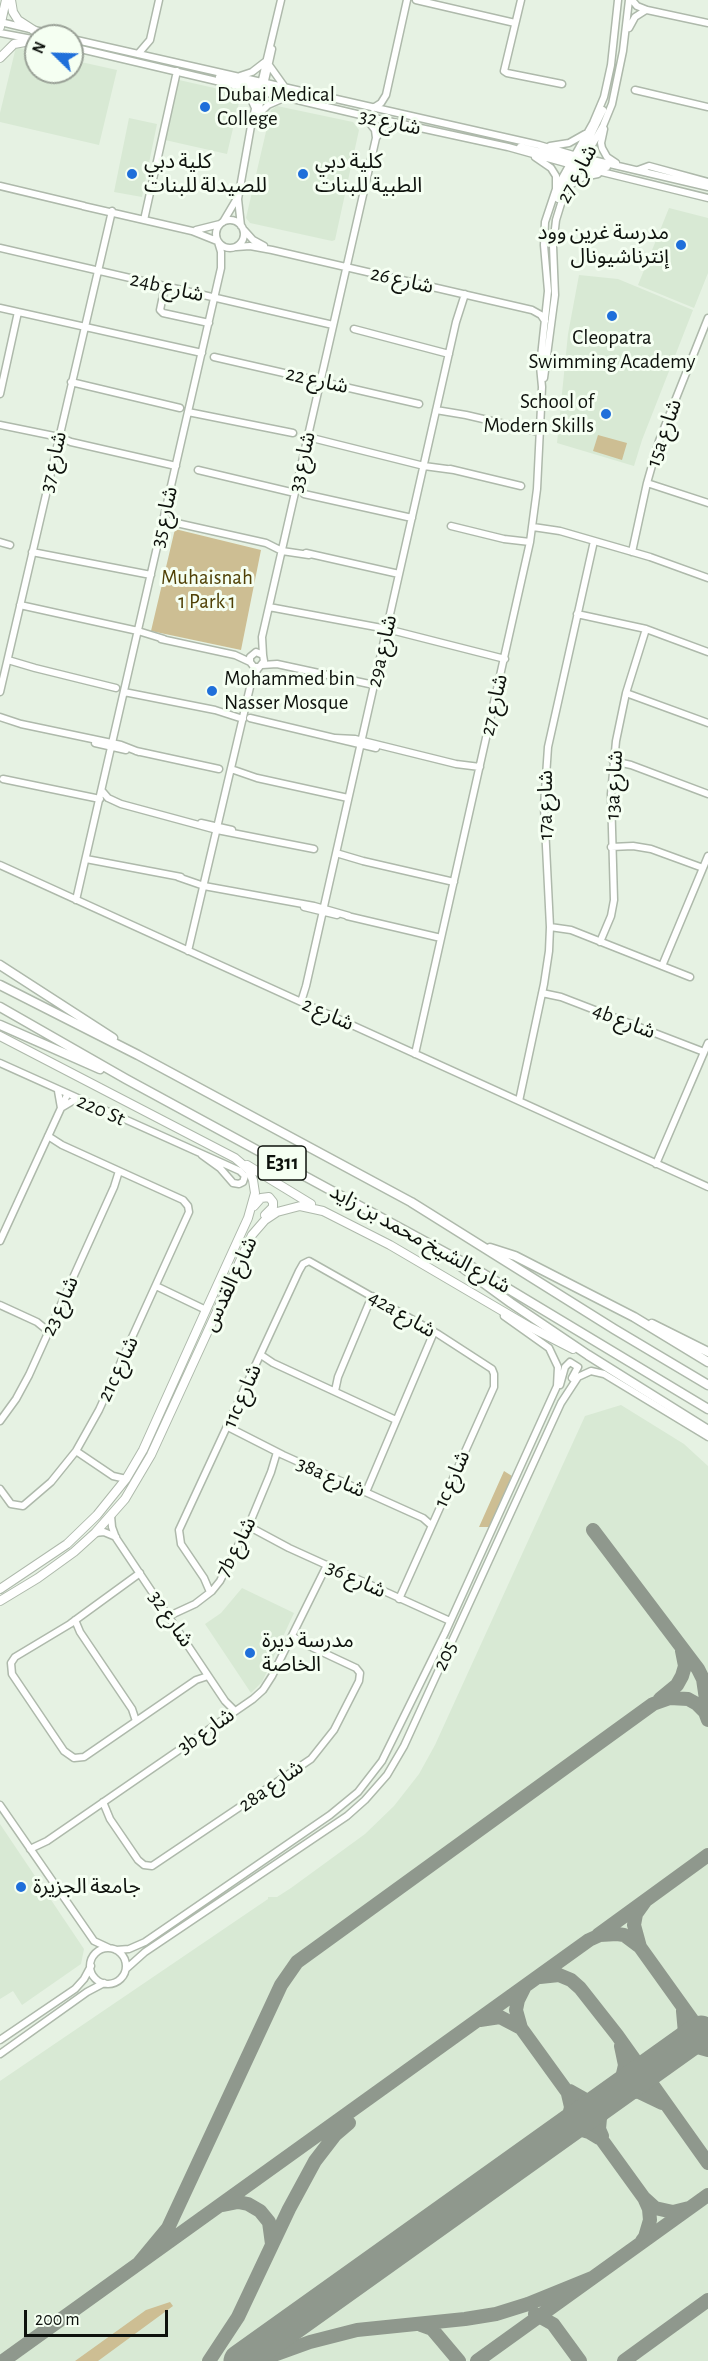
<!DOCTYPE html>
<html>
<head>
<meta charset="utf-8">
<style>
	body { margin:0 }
	#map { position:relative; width:708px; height:2361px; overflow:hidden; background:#e6f2e3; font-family:"Alegreya Sans",sans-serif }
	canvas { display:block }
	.north { position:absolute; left:24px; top:24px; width:60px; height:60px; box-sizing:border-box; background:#f5fff2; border:2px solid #99a096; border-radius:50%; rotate:293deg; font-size:16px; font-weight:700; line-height:24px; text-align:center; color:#0e120d }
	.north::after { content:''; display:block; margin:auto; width:21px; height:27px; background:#1f6fda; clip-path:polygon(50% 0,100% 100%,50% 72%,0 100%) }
	.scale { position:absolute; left:24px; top:2310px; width:144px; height:27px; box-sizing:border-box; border:3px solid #0e120d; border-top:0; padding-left:8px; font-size:18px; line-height:21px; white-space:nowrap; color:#0e120d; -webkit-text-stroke:4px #f5fff2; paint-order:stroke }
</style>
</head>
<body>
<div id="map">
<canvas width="708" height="2361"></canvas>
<div class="north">N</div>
<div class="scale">200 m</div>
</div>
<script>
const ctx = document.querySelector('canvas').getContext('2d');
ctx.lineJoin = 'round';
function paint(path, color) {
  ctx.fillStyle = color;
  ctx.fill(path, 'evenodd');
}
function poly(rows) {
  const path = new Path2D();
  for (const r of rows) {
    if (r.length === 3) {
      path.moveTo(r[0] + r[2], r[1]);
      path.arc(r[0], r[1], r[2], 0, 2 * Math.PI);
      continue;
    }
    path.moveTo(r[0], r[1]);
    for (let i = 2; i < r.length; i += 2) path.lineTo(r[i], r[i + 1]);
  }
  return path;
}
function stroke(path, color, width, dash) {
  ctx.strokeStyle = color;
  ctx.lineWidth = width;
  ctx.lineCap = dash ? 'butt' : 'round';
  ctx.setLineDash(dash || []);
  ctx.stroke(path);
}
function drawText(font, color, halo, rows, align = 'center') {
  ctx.font = font + ' "Alegreya Sans","Noto Sans Arabic",sans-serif';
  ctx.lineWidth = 6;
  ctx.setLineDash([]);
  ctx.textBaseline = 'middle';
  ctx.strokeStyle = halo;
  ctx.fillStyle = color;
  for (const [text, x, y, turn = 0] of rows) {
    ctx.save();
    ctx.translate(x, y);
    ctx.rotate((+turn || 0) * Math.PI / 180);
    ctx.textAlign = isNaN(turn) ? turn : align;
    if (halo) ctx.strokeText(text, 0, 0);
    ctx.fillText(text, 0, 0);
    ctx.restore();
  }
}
paint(poly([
	[16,47,36,52,36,72,72,72,72,60,117,70,99,145,0,122,0,113],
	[179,80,241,94,227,154,165,140],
	[277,106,353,122,359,130,335,240,332,241,250,223,246,218,271,110],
	[129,118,157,124,142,197,114,192],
	[669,208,708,218,708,273,694,308,638,285],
	[579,275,618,279,693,310,642,440,634,466,557,443,568,334],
	[621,1405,684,1444,708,1466,708,2361,0,2361,0,2081,268,1899,268,1897,277,1897,291,1888,365,1834,394,1806,419,1774,435,1745,585,1416],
	[242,1588,294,1613,262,1682,251,1693,205,1624,221,1613],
	[0,1824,84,1949,81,1964,22,2005,13,1991,0,1999]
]), '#d8e9d4');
paint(poly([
	[598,435,627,443,622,460,593,451],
	[175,529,261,550,241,650,151,631],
	[504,1471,512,1476,503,1497,490,1527,479,1527],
	[170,2302,173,2306,98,2361,75,2361,146,2310]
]), '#cdbe93');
stroke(poly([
	[593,1530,698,1669,703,1679,708,1713],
	[660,1699,677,1685,682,1676,685,1666,682,1651],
	[646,1900,636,1914,634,1925,640,1947,708,2042],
	[598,1935,708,1855],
	[540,1977,559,1975,571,1980,580,1988,617,2035,708,2163],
	[683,2011,685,2033,681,2042,670,2053,683,2048,694,2046,708,2050],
	[480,2020,500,2017,521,2028,644,2198,655,2208,673,2212,689,2208],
	[521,2028,516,2010,518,2000,524,1988],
	[570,2091,586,2100,596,2100,610,2096,600,2118,599,2129,602,2136],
	[568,2094,571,2107,569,2116,564,2127,553,2138,579,2129,589,2132,599,2138],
	[610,2096,622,2078,625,2065,621,2046],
	[610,2096,629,2091,639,2092,662,2103],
	[223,2205,238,2202,248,2204,260,2211,269,2222,272,2244],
	[642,2241,645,2237,650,2220,649,2209,645,2200],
	[139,2263,168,2228,281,1985,297,1962,653,1704,670,1698,688,1699,697,1704,705,1712,708,1720],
	[535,2314,553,2324,580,2361],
	[421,2325,432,2329,459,2361],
	[3,2361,589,1940,600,1935,617,1934,624,1935,640,1947],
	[209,2361,238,2317,289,2209,315,2161,335,2135,349,2123],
	[257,2361,310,2342,357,2330,465,2319,496,2314,528,2304,592,2278],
	[477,2361,708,2195],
	[624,2361,708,2300]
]), '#8f988d', 14);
stroke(poly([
	[240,2361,701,2032]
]), '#8f988d', 33);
const minor = poly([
	[416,0,515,23],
	[521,0,504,71,507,73,562,84],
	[632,0,637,6,647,10,708,23],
	[0,22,60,36],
	[629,28,635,17,646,10],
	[0,33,32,39],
	[72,39,539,145,580,157,708,187],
	[72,47,365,116,508,147,569,164,708,198],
	[138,54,150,40,159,0],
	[269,65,284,86],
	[240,76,252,72,265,62],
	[219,77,261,86],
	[241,88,250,97,255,108],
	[263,88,312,95],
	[635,90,708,107],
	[373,108,381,103,386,95,407,0],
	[258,115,268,105,284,98],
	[365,117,375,130,376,138],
	[256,121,272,49],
	[604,129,601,143,602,148,607,157,616,163],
	[550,146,569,143,585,134],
	[520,147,575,160],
	[535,157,551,168,556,176,556,188],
	[579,160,603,110],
	[579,162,607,167],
	[638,170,649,166,708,182],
	[572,184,583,177,598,174],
	[0,186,84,206],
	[558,199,575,162],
	[83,206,192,231,217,241],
	[230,234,14],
	[144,220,177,71],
	[223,222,236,200],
	[241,226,238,199,251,126,281,0],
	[196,230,220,224],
	[244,230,253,240,264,246],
	[236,247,250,246,272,250,532,310,541,315,545,321],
	[0,248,333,325],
	[165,286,160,310,163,313,209,323],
	[0,308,202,353],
	[354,329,449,354],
	[214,357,419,404],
	[544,378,555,295,553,246,556,220,564,194,603,126,612,104,623,51,629,0],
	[71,382,180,408],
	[0,394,18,312],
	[436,410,466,415,539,432],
	[188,412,293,433],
	[0,425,59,437,71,442,176,466],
	[308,437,424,466,454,470],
	[450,469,521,486],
	[198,470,295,493],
	[647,483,708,503],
	[304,494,412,518],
	[163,520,266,543,282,551,309,555],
	[451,526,504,539,530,542],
	[533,527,560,531,650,557,708,578],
	[0,542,10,545],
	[32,552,151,575],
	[632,552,647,483,659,441,708,318],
	[306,553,399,574],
	[20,605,138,631,164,639],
	[269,607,387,629,505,659],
	[577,614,646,629,708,652],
	[161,639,235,655,250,662],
	[263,655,262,637,376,138,382,129,390,122],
	[8,660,35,668,116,688],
	[262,665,277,664,374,685],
	[0,692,112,211],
	[124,692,215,710,243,719],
	[626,693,708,723],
	[0,717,21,724,121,745,139,752],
	[250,718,376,748],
	[335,738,355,739,456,764,480,767],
	[95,743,126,750],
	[136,751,219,769],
	[613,761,631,765,708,794],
	[231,769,257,778,348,798],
	[3,779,100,799],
	[102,791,108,798,121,804,217,830,314,849],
	[201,823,232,830],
	[611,847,633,846,651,849,703,868],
	[336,853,363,861,454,882],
	[86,859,181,877],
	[0,865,708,1187],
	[178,877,204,886,314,906,349,916],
	[76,900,221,268,221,252,218,242],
	[304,907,337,915],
	[347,916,441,938],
	[550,927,571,930,690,977],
	[600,942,611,916,614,900,611,794,616,741,626,693,646,629],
	[188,951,251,683,257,670,264,661,263,655,256,652,250,657,250,662,254,667,259,667],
	[662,966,708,856],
	[542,993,561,997,704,1052],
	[301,1002,306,986,456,322,465,294],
	[415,1054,530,542,537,489,542,387,540,366,548,291,544,245,545,222,556,189,593,123,604,97,611,65,618,0],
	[0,1063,240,1171,245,1176,243,1182,239,1184,233,1183,220,1168,202,1155],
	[58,1091,61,1108,76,1099],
	[519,1101,544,984,549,951,550,927,544,806,548,747,594,541],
	[656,1164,708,1043],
	[0,1241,67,1095],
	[156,1286,206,1310],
	[0,1305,37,1322,48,1331],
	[261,1355,273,1363,396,1420],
	[560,1385,565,1367,570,1362,578,1367,572,1378],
	[335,1391,338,1377,372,1296],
	[0,1421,16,1399,29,1375,114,1187,119,1171],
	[228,1427,283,1455,423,1518,431,1525],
	[76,1451,113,1476,126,1479],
	[0,1489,11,1504,23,1506,51,1482,76,1451,99,1410,189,1212,188,1206,183,1200,62,1145,48,1136],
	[366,1492,434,1332],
	[111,1516,112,1527,116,1538,225,1701,235,1711],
	[248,1526,289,1548,450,1621],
	[95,1533,104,1532,116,1537],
	[140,1573,70,1624,15,1657,11,1663,12,1674,64,1751,74,1758,84,1757,196,1680,208,1676],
	[210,1592,204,1578,181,1544,179,1530,299,1271,303,1264,309,1261,438,1334,492,1369,494,1374,494,1387,399,1599],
	[169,1616,195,1604,212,1591,220,1581,251,1520,271,1472,277,1452],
	[75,1620,80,1632,132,1709,136,1721],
	[103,1802,110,1819,138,1860,144,1865,152,1866,311,1759,334,1730,359,1681,360,1673,356,1668,307,1645,292,1636],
	[0,1805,94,1941,109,1948],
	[30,1849,47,1841,253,1699,263,1690,272,1676,327,1565],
	[108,1966,18],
	[116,1950,129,1949,145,1942,330,1815,358,1792,382,1761,445,1633,557,1386,558,1367,549,1348,504,1316],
	[126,1969,145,1952,347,1816,365,1800,387,1775,404,1746,561,1403,578,1377,591,1371,604,1374,708,1437],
	[0,2040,75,1989,84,1979,91,1966],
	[0,2054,87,1992,104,1983]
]);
const major = poly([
	[11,0,13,12,18,20,35,31],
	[0,27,6,0],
	[0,58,14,44,36,40],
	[0,1036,235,1158,249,1170,253,1180,255,1193,248,1218,206,1310,143,1450,126,1479,97,1515,67,1544,0,1589],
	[247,1165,311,1204],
	[254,1206,261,1198,269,1197,273,1202,273,1207,265,1215],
	[0,1601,38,1578,74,1552,95,1533,125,1499,151,1455,252,1235,265,1220,277,1212,300,1206,323,1211,390,1245,528,1326,573,1349]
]);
const highway = poly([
	[0,965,113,1038],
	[0,985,138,1055,411,1202,614,1329,708,1385],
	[0,1007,126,1079,472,1267,708,1409],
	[0,1025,100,1069],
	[490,1248,515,1256,634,1317,708,1362],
	[452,1260,511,1303,588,1355,708,1430],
	[652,1324,708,1352]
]);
stroke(minor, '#aeb9ab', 9);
stroke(major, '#aeb9ab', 10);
stroke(highway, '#aeb9ab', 11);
stroke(minor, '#fff', 6);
stroke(major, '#fff', 8);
stroke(highway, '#fff', 8);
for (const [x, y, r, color] of [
	[205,107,6,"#1f6fda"],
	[132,174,6,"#1f6fda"],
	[303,174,6,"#1f6fda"],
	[681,245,6,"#1f6fda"],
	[612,316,6,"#1f6fda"],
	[606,414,6,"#1f6fda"],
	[212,691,6,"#1f6fda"],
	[250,1653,6,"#1f6fda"],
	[21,1887,6,"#1f6fda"]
]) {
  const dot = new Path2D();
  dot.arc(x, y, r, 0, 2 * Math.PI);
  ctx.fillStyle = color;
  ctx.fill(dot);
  stroke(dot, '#f5fff2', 2);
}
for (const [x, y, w] of [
	[282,1163,48]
]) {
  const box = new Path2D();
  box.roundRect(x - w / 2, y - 17, w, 34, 4.5);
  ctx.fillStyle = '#f5fff2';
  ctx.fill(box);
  stroke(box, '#0e120d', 1.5);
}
drawText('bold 20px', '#0e120d', null, [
	["E311",282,1163]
]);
drawText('21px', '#0e120d', '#f5fff2', [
	["Dubai Medical",217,95],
	["College",217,119],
	["كلية دبي",144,162],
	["للصيدلة للبنات",144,186],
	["كلية دبي",315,162],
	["الطبية للبنات",315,186],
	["مدرسة غرين وود",669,233,"right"],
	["إنترناشيونال",669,257,"right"],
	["Cleopatra",612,338,"center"],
	["Swimming Academy",612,362,"center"],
	["School of",594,402,"right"],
	["Modern Skills",594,426,"right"],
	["Mohammed bin",224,679],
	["Nasser Mosque",224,703],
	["مدرسة ديرة",262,1641],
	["الخاصة",262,1665],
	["جامعة الجزيرة",33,1887]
], 'left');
drawText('21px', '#0e120d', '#f5fff2', [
	["شارع 32",390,122,12],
	["شارع 27",577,174,-62],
	["شارع 26",402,280,13],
	["24b شارع",167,287,13],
	["شارع 22",317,380,13],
	["15a شارع",664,433,-71],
	["شارع 37",53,462,-77],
	["شارع 33",302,462,-77],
	["شارع 35",164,517,-77],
	["29a شارع",382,651,-77],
	["شارع 27",494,705,-77],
	["13a شارع",614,785,-87],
	["17a شارع",546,805,-90],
	["شارع 2",328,1014,24],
	["4b شارع",624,1021,21],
	["220 St",101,1110,24],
	["شارع الشيخ محمد بن زايد",420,1239,29],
	["شارع القدس",230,1284,-65],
	["شارع 23",60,1306,-66],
	["42a شارع",402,1314,30],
	["21c شارع",118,1369,-65],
	["11c شارع",242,1396,-66],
	["38a شارع",331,1477,24],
	["1c شارع",452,1479,-66],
	["7b شارع",236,1547,-63],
	["شارع 36",356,1579,25],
	["شارع 32",171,1619,56],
	["205",445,1656,-65],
	["3b شارع",206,1731,-35],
	["28a شارع",271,1786,-35]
]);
drawText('21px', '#4f4006', '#f5fff2', [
	["Muhaisnah",207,578],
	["1 Park 1",207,602]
]);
</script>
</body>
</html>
